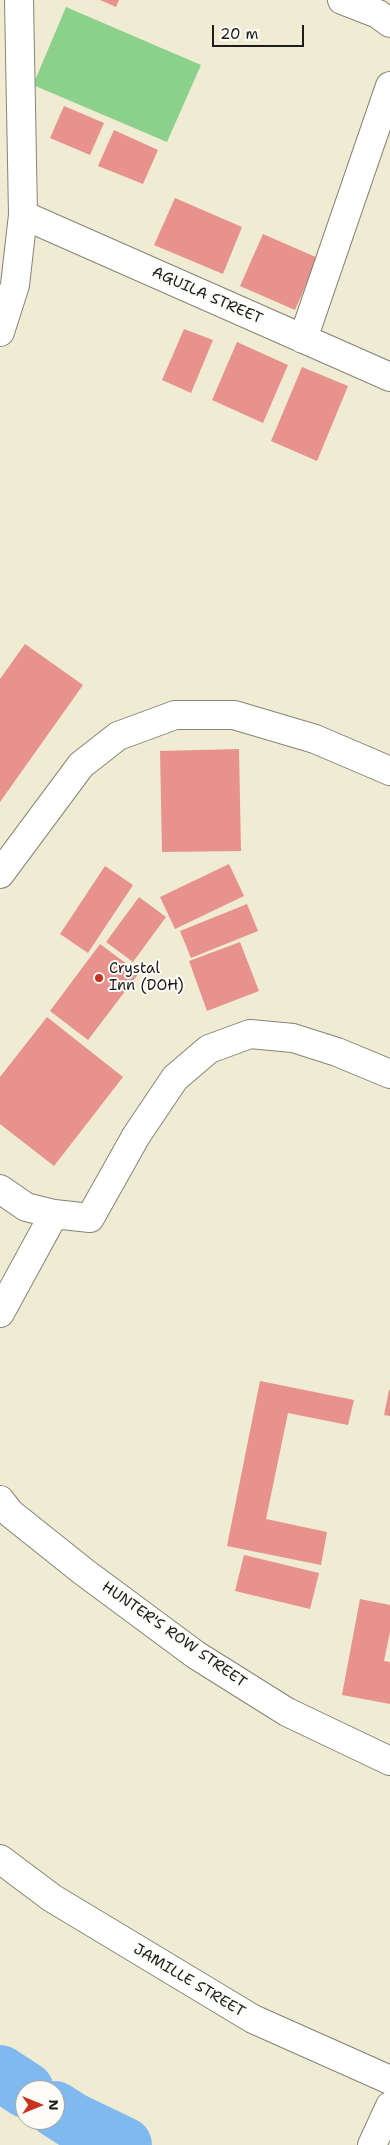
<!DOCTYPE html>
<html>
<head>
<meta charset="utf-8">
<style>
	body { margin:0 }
	#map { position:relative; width:390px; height:2145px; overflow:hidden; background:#f0ebd3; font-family:"Shantell Sans",sans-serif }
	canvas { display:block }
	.north { position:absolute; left:15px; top:2080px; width:50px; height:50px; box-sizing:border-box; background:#fdfcf7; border:1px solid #a3a29f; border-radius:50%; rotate:90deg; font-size:14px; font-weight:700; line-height:20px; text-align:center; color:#1c1c1c }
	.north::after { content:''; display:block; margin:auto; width:18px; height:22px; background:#c8321e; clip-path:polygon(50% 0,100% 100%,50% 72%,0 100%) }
	.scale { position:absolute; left:212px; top:25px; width:92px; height:22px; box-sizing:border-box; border:2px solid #1c1c1c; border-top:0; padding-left:6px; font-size:15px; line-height:18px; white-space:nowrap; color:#1c1c1c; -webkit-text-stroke:4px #fdfcf7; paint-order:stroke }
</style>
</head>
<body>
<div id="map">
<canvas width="390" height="2145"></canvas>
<div class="north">N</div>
<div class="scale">20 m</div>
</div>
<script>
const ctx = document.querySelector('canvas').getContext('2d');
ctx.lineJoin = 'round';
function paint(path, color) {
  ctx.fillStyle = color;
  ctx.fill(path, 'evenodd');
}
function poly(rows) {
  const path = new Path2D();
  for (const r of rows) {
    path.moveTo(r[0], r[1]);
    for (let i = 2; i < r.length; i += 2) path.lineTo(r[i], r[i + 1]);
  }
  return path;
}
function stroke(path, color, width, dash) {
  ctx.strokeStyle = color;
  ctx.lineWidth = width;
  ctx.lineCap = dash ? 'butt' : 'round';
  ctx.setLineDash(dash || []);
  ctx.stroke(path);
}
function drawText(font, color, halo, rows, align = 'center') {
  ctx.font = font + ' "Shantell Sans",sans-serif';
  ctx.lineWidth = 4;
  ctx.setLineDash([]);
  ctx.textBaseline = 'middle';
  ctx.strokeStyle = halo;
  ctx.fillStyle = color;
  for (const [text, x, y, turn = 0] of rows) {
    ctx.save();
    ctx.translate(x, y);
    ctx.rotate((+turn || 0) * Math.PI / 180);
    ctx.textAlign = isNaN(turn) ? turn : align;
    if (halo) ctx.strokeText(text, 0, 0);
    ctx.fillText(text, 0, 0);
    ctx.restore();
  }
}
paint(poly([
	[66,7,201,65,167,142,33,85]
]), '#8cd18b');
stroke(poly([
	[0,2073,26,2090],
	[55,2109,72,2120,124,2145]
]), '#7fb9f0', 56);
paint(poly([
	[100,0,119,0,116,7],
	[64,106,104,123,90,155,50,138],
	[114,130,158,150,143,184,98,166],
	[175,198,242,227,223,274,154,245],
	[263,234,318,258,295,310,240,286],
	[184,329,213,340,191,393,162,380],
	[237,342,288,365,263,423,212,400],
	[302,367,348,386,317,461,271,441],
	[25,644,83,685,0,802,0,679],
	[239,749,241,851,162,852,160,751],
	[229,864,244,896,175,929,160,897],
	[105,866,133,885,88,953,60,934],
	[139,897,166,917,133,962,106,942],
	[247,904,258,931,191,958,180,931],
	[240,942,259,991,207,1011,189,961],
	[100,944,139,973,88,1040,50,1011],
	[47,1017,123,1077,54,1166,0,1124,0,1077],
	[260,1381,354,1400,348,1425,288,1413,266,1519,327,1532,321,1565,227,1546],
	[389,1390,390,1390,390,1416,384,1415],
	[244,1555,319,1573,310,1609,235,1591],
	[360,1599,390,1605,390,1632,384,1661,390,1662,390,1704,342,1695]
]), '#e8928e');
const minor = poly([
	[342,0,378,14,390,23],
	[23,215,390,377],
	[0,332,15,285,23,215,19,0],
	[303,339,390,86],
	[0,874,81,765,118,736,175,715,234,715,315,739,390,771],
	[0,1189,26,1207,54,1214,90,1218,136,1136,175,1078,209,1049,250,1034,293,1038,337,1052,390,1074],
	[0,1313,54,1214],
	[0,1500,10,1513,84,1572,196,1655,287,1712,390,1761],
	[0,1859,52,1898,253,2019,390,2080],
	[372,2145,390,2106]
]);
stroke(minor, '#868478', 30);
stroke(minor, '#fff', 28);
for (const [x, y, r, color] of [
	[99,978,5,"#c8321e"]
]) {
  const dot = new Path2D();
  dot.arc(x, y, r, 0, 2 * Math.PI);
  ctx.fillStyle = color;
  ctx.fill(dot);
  stroke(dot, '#fdfcf7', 2);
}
drawText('15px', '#1c1c1c', '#fdfcf7', [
	["AGUILA STREET",207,296,24],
	["HUNTER'S ROW STREET",174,1635,35],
	["JAMILLE STREET",189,1981,31]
]);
drawText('15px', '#1c1c1c', '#fdfcf7', [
	["Crystal",109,969],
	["Inn (DOH)",109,986]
], 'left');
</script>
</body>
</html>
